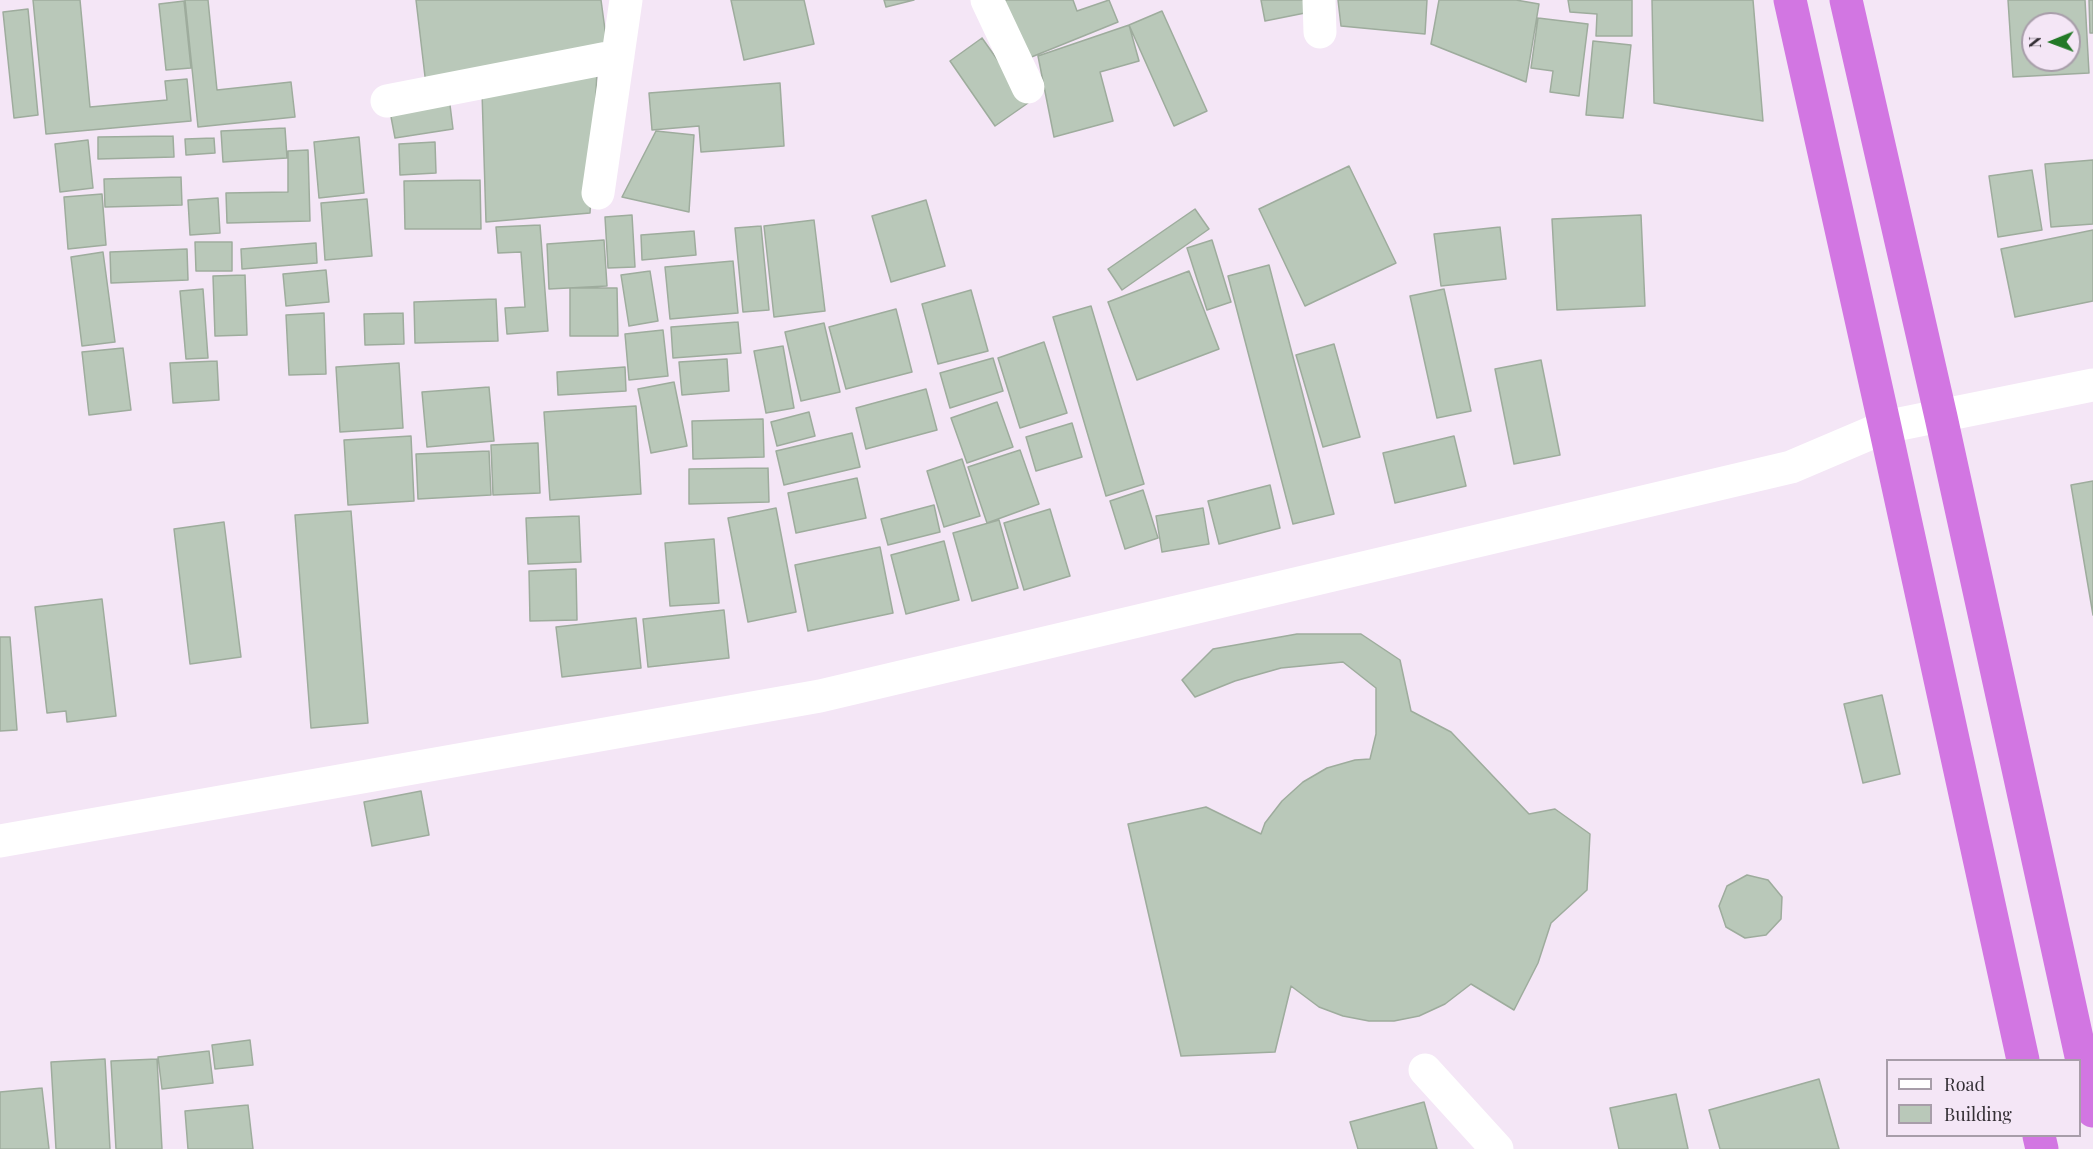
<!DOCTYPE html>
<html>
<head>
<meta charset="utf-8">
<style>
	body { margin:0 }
	#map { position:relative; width:2093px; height:1149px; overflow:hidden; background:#f4e6f6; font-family:"Playfair Display",serif }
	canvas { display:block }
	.legend { position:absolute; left:1886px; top:1059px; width:195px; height:78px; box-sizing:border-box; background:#f4e6f6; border:2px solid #a79da9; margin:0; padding:8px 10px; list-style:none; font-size:18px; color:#342f35 }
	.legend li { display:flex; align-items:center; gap:12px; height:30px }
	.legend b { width:30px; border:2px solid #a79da9 }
	.north { position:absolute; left:2021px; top:12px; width:60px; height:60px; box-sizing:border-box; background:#f4e6f6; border:2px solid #a79da9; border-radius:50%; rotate:269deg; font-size:16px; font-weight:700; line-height:24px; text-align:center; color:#342f35 }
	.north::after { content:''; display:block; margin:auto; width:21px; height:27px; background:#237927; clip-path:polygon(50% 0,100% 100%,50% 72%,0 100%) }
</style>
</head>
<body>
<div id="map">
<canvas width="2093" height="1149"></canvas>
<ul class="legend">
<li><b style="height:8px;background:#fff"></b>Road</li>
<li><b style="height:16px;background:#b9c8b9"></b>Building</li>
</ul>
<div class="north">N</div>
</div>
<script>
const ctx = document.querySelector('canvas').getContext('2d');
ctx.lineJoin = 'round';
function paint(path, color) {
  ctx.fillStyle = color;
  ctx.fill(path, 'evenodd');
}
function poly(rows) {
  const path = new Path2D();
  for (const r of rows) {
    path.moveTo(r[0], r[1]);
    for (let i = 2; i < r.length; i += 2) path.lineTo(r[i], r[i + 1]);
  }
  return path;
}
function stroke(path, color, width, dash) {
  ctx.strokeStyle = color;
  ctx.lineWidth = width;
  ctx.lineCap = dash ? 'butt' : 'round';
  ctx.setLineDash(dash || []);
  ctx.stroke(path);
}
const building = poly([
	[33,0,80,0,90,107,167,100,165,81,187,79,191,121,46,134,33,0],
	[185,0,208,0,217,90,291,82,295,117,198,127,185,0],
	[416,0,601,0,608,52,426,85,416,0],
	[731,0,804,0,814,44,744,60,731,0],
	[884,0,914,0,886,7,884,0],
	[1007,0,1073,0,1077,11,1109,0,1118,22,1024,60,1001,2,1007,0],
	[1261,0,1308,0,1310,12,1265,21,1261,0],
	[1338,0,1427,0,1425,34,1341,26,1338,0],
	[1439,0,1516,0,1539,4,1526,82,1431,44,1439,0],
	[1568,0,1632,0,1632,36,1596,36,1597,14,1570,12,1568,0],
	[1652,0,1753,0,1763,121,1654,103,1652,0],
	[2008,0,2085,0,2089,73,2013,77,2008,0],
	[2033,24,2069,24,2069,60,2033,60,2033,24],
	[2089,0,2093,0,2093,33,2090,33,2089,0],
	[184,1,191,68,166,70,159,4,184,1],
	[28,9,38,115,14,118,3,12,28,9],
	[1162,11,1207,111,1174,126,1129,25,1162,11],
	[1538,18,1588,24,1579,96,1550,92,1553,71,1531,68,1538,18],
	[1129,25,1139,61,1100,72,1113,121,1054,137,1038,56,1129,25],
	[982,38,1028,103,995,126,950,61,982,38],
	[1593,41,1631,45,1623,118,1586,115,1593,41],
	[597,71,590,213,486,222,482,92,597,71],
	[780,83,784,146,701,152,699,126,652,130,649,93,780,83],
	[449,97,453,129,395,138,389,106,449,97],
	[285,128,287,158,223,162,221,131,285,128],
	[656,131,694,135,689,212,622,197,656,131],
	[173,136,174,157,98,159,98,137,173,136],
	[359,137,364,193,319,198,314,142,359,137],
	[214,138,215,153,186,155,185,139,214,138],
	[88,140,93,188,60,192,55,144,88,140],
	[435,142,436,173,400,175,399,144,435,142],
	[308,150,310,221,227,223,226,193,288,192,288,151,308,150],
	[2093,160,2093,224,2051,227,2045,164,2093,160],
	[1349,166,1396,263,1305,306,1259,209,1349,166],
	[2032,170,2042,230,1998,237,1989,176,2032,170],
	[181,177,182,205,105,207,104,179,181,177],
	[480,180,481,229,405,229,404,181,480,180],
	[102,194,106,245,68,249,64,197,102,194],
	[218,198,220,233,190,235,188,200,218,198],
	[367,199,372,256,325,260,321,203,367,199],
	[926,200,945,266,891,282,872,216,926,200],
	[1195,209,1209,229,1122,290,1108,269,1195,209],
	[632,215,635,267,608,268,605,217,632,215],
	[1641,215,1645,306,1557,310,1552,219,1641,215],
	[814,220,825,311,774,317,764,226,814,220],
	[540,225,548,331,507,334,505,308,525,307,521,252,498,253,496,227,540,225],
	[761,226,769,310,743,312,735,228,761,226],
	[1500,227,1506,279,1441,286,1434,234,1500,227],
	[2093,230,2093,301,2015,317,2001,249,2093,230],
	[694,231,696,255,642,260,641,235,694,231],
	[604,240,607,286,549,289,547,244,604,240],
	[1212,240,1231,302,1207,310,1187,248,1212,240],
	[195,242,232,242,232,271,196,271,195,242],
	[316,243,317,263,242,269,241,249,316,243],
	[187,249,188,280,111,283,110,252,187,249],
	[103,252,115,342,82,346,71,257,103,252],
	[733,261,738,313,670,319,665,267,733,261],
	[1269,265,1334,514,1293,524,1228,276,1269,265],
	[326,270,329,302,286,306,283,274,326,270],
	[650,271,658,321,629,326,621,275,650,271],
	[1189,271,1219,349,1137,380,1108,302,1189,271],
	[245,275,247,335,215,336,213,276,245,275],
	[570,288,617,288,618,336,570,336,570,288],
	[203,289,208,358,186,359,180,291,203,289],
	[1444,289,1471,411,1437,418,1410,296,1444,289],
	[971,290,988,351,938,364,922,304,971,290],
	[496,299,498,341,415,343,414,302,496,299],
	[1091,306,1144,484,1106,496,1053,317,1091,306],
	[896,309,912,372,846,389,829,327,896,309],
	[324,313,326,374,289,375,286,315,324,313],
	[403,313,404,344,365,345,364,314,403,313],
	[738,322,741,353,673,358,671,327,738,322],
	[824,323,840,392,801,401,785,332,824,323],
	[663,330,668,376,629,380,625,334,663,330],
	[1044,342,1067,413,1020,428,998,358,1044,342],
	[1334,344,1360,437,1323,447,1296,355,1334,344],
	[783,346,794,408,766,413,754,351,783,346],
	[123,348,131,410,89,415,82,352,123,348],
	[993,358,1003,391,950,408,940,373,993,358],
	[727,359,729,391,682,395,679,362,727,359],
	[1541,360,1560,455,1514,464,1495,369,1541,360],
	[217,361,219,400,173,403,170,363,217,361],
	[399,363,403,428,340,432,336,367,399,363],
	[625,367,626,391,558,395,557,372,625,367],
	[674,382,687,446,651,453,638,389,674,382],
	[489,387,494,441,427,447,422,392,489,387],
	[926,389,937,430,866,449,856,408,926,389],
	[997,402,1013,447,967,463,951,418,997,402],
	[636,406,641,494,550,500,544,412,636,406],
	[809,412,815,436,777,446,771,422,809,412],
	[763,419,764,457,693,459,692,421,763,419],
	[1072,423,1082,457,1036,471,1026,437,1072,423],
	[852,433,860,467,784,485,776,451,852,433],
	[411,436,414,501,348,505,344,440,411,436],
	[1454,436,1466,486,1395,503,1383,453,1454,436],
	[538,443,540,493,493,495,491,445,538,443],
	[1020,450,1039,504,987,523,968,467,1020,450],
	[489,451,491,495,418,499,416,454,489,451],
	[962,459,980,516,944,527,927,471,962,459],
	[768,468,769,502,689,504,689,469,768,468],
	[857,478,866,518,796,533,788,493,857,478],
	[2093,481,2093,615,2071,485,2093,481],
	[1270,485,1280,528,1219,544,1208,501,1270,485],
	[1143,490,1158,538,1125,549,1110,501,1143,490],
	[934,505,940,532,888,545,881,519,934,505],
	[776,508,796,612,748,622,728,518,776,508],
	[1203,508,1209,544,1162,552,1156,516,1203,508],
	[1050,509,1070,576,1024,590,1004,523,1050,509],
	[351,511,368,723,311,728,295,515,351,511],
	[579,516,581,562,528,564,526,518,579,516],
	[999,520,1018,588,972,601,953,533,999,520],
	[224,522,241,657,190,664,174,529,224,522],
	[714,539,719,603,670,606,665,543,714,539],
	[944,541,959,600,906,614,891,555,944,541],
	[880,547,893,613,808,631,795,565,880,547],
	[576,569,577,620,530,621,529,571,576,569],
	[102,599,116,716,67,722,66,711,47,713,35,607,102,599],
	[724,610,729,658,648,667,643,619,724,610],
	[636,618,641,668,562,677,556,627,636,618],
	[1297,634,1361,634,1400,660,1411,711,1451,732,1529,814,1555,809,1590,834,1587,890,1551,923,1538,963,1514,1010,1471,984,1445,1004,1419,1016,1394,1021,1369,1021,1343,1016,1319,1007,1291,986,1275,1052,1181,1056,1128,824,1206,807,1261,834,1265,823,1282,801,1303,782,1327,768,1355,760,1370,759,1376,734,1376,688,1343,662,1281,668,1235,681,1195,697,1182,680,1213,649,1297,634],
	[0,637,10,637,17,730,0,731,0,637],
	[1882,695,1900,774,1863,783,1844,704,1882,695],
	[421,791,429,835,372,846,364,802,421,791],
	[1747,875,1768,880,1782,897,1781,919,1766,935,1745,938,1726,927,1719,906,1727,886,1747,875],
	[250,1040,253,1065,215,1069,212,1045,250,1040],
	[209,1051,213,1083,162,1089,158,1057,209,1051],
	[105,1059,110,1149,56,1149,51,1062,105,1059],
	[157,1059,162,1149,116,1149,111,1061,157,1059],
	[1819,1079,1839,1149,1720,1149,1709,1110,1819,1079],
	[42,1088,49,1149,0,1149,0,1092,42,1088],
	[1676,1094,1688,1149,1619,1149,1610,1108,1676,1094],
	[1424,1102,1437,1149,1358,1149,1350,1122,1424,1102],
	[248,1105,253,1149,188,1149,185,1111,248,1105]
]);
paint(building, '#b9c8b9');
stroke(building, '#9eac9d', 1.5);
stroke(poly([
	[987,0,1028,87],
	[1319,0,1320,32],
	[387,101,618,56],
	[598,193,626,0],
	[0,841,820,696,1791,467,1885,427,2093,385],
	[1425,1070,1497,1149]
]), '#fff', 33);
stroke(poly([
	[1790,0,1885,427,2023,1060],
	[1846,0,1941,417,2093,1111],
	[2039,1136,2042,1149]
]), '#d276e2', 33);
</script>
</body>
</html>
